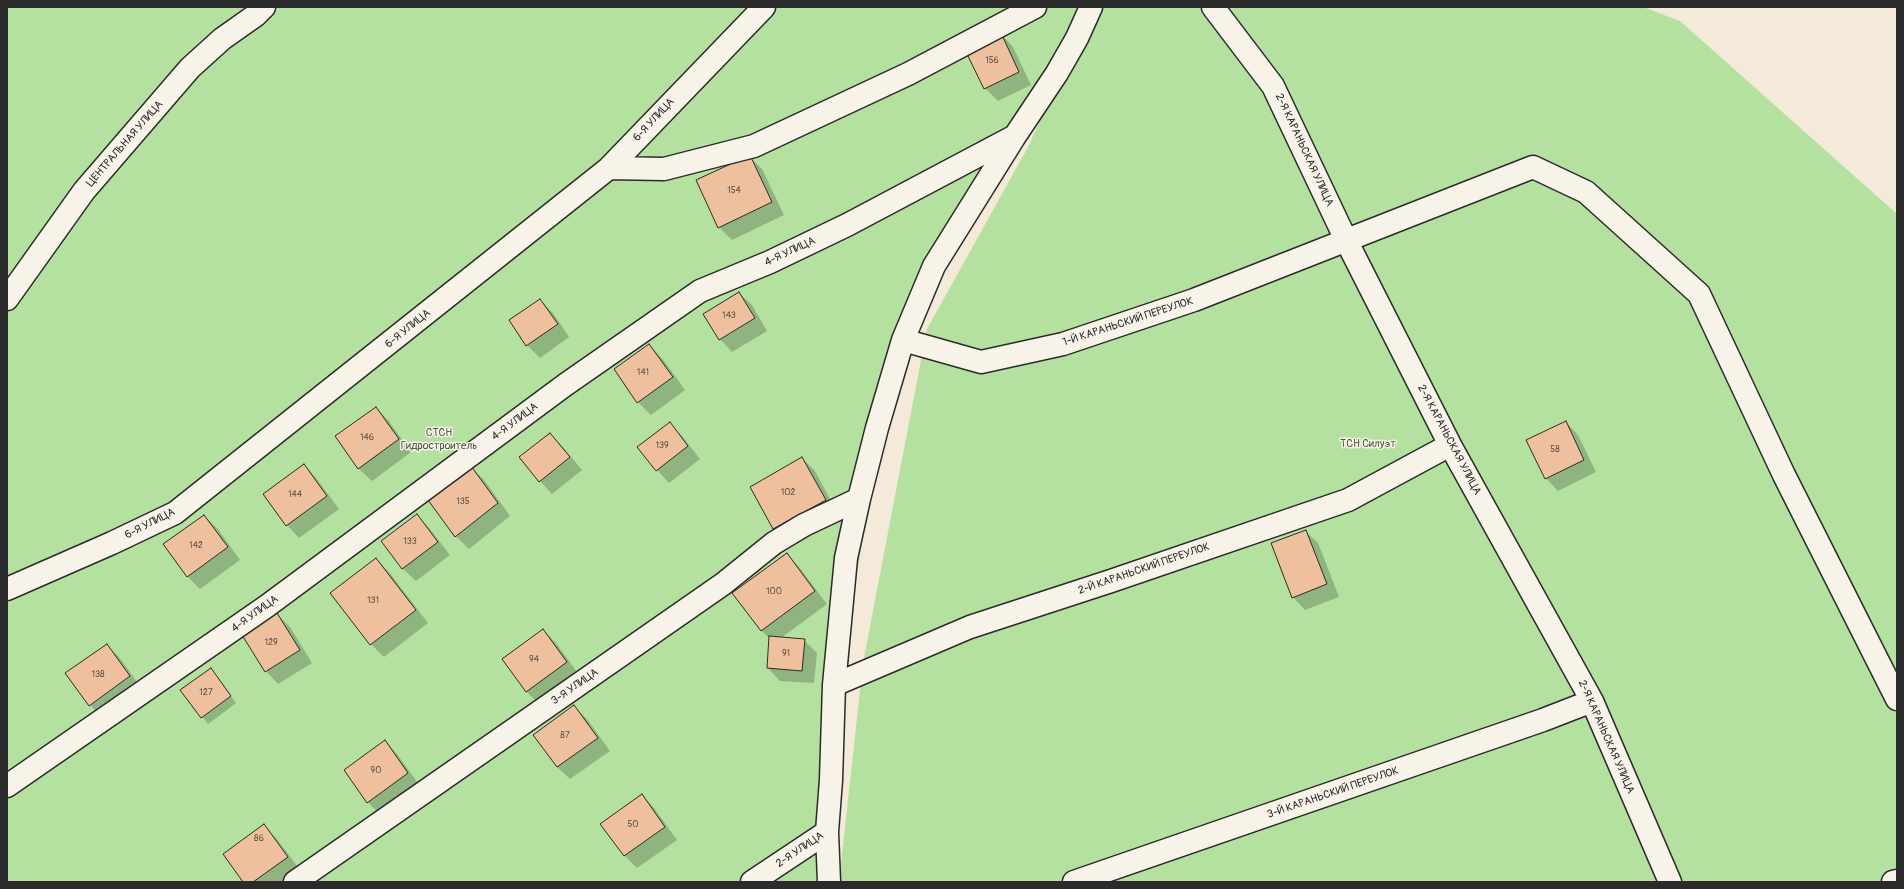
<!DOCTYPE html>
<html>
<head>
<meta charset="utf-8">
<style>
	body { margin:0 }
	#map { position:relative; width:1904px; height:889px; overflow:hidden; background:#f5e9d9; font-family:Pangolin,sans-serif }
	canvas { display:block }
	.frame { position:absolute; inset:0; border:8px solid #2b2b2b; pointer-events:none }
</style>
</head>
<body>
<div id="map">
<canvas width="1904" height="889"></canvas>
<div class="frame"></div>
</div>
<script>
const ctx = document.querySelector('canvas').getContext('2d');
ctx.lineJoin = 'round';
function paint(path, color) {
  ctx.fillStyle = color;
  ctx.fill(path, 'evenodd');
}
function poly(rows) {
  const path = new Path2D();
  for (const r of rows) {
    path.moveTo(r[0], r[1]);
    for (let i = 2; i < r.length; i += 2) path.lineTo(r[i], r[i + 1]);
  }
  return path;
}
function stroke(path, color, width, dash) {
  ctx.strokeStyle = color;
  ctx.lineWidth = width;
  ctx.lineCap = dash ? 'butt' : 'round';
  ctx.setLineDash(dash || []);
  ctx.stroke(path);
}
function drawText(font, color, halo, rows, align = 'center') {
  ctx.font = font + ' Pangolin,sans-serif';
  ctx.lineWidth = 3;
  ctx.setLineDash([]);
  ctx.textBaseline = 'middle';
  ctx.strokeStyle = halo;
  ctx.fillStyle = color;
  for (const [text, x, y, turn = 0] of rows) {
    ctx.save();
    ctx.translate(x, y);
    ctx.rotate((+turn || 0) * Math.PI / 180);
    ctx.textAlign = isNaN(turn) ? turn : align;
    if (halo) ctx.strokeText(text, 0, 0);
    ctx.fillText(text, 0, 0);
    ctx.restore();
  }
}
paint(poly([
	[7,7,1081,7,1068,39,903,340,872,475,854,595,832,882,7,882],
	[1091,7,1643,7,1680,21,1897,214,1897,882,839,882,863,663,927,329,1028,147]
]), '#b4e19f');
paint(poly([
	[1001,34,1013,47,1031,85,998,101,985,88],
	[749,156,762,169,784,215,732,240,719,227],
	[739,293,752,305,767,331,732,352,720,339],
	[540,300,553,313,569,337,540,358,527,345],
	[649,345,662,358,685,390,651,415,638,402],
	[376,408,388,420,411,452,372,481,359,469,336,437],
	[1566,422,1578,435,1596,472,1558,491,1546,478],
	[669,423,682,436,700,459,669,483,657,470],
	[550,434,563,447,582,470,552,494,540,481],
	[802,458,815,471,837,512,786,541,774,528],
	[304,465,316,478,339,509,299,538,287,525],
	[471,467,484,480,510,516,469,549,456,536,430,501],
	[417,515,429,528,450,555,416,581,403,569,382,542],
	[204,516,217,528,240,560,200,589,187,576],
	[1305,531,1318,543,1339,597,1305,610,1293,597],
	[786,554,799,567,827,604,781,638,804,640,817,653,814,683,780,681,768,668,770,639,762,631,734,593],
	[376,559,389,572,428,623,384,657,371,644,332,593],
	[277,614,290,627,312,663,278,684,266,671],
	[543,630,556,643,579,675,539,704,526,691],
	[107,645,119,657,142,689,103,718,90,705,67,674],
	[210,669,236,703,208,724,182,690],
	[574,706,587,719,610,751,570,779,557,767,534,735],
	[385,741,397,754,420,786,380,815,368,802],
	[642,795,654,808,677,840,637,868,625,856,602,824],
	[264,826,276,838,300,870,283,882,244,882]
]), '#0003');
const building = poly([
	[1001,33,1019,72,984,89,965,50,1001,33],
	[750,155,772,202,718,228,696,180,750,155],
	[739,292,755,318,719,340,703,314,739,292],
	[540,299,558,324,526,346,509,320,540,299],
	[649,344,673,377,637,403,614,369,649,344],
	[376,407,399,439,358,469,335,436,376,407],
	[1566,421,1584,460,1545,479,1526,440,1566,421],
	[670,422,688,446,656,471,637,447,670,422],
	[550,433,570,457,539,482,519,457,550,433],
	[802,457,826,500,773,529,750,487,802,457],
	[304,464,327,496,286,526,263,494,304,464],
	[471,466,498,503,455,537,428,500,471,466],
	[417,514,438,542,402,569,381,541,417,514],
	[204,515,228,547,187,577,163,544,204,515],
	[1306,530,1327,584,1292,598,1271,543,1306,530],
	[787,553,815,591,761,631,732,593,787,553],
	[376,558,416,610,370,645,330,593,376,558],
	[277,613,300,650,265,672,242,635,277,613],
	[543,629,567,662,526,692,502,659,543,629],
	[769,636,805,639,802,671,767,668,769,636],
	[107,644,130,676,89,706,65,673,107,644],
	[211,668,231,696,201,718,180,690,211,668],
	[574,705,598,738,557,767,533,735,574,705],
	[385,740,408,773,367,803,344,770,385,740],
	[642,794,665,827,624,856,600,824,642,794],
	[264,824,288,857,253,882,243,882,223,854,264,824]
]);
paint(building, '#efc09e');
stroke(building, '#2b2b2b', 1);
const minor = poly([
	[1213,7,1273,86,1346,240,1450,445,1592,701,1670,882],
	[609,168,664,169,754,146,908,74,1035,7],
	[7,299,84,191,190,68,222,39,256,15,264,7],
	[903,340,981,362,1063,344,1194,300,1533,167,1586,192,1699,294,1784,475,1897,699],
	[7,589,112,543,175,513,609,168,764,7],
	[834,685,970,627,1111,581,1348,500,1450,445],
	[7,786,267,606,565,385,700,291,770,262,847,225,1015,136],
	[295,882,723,584,774,543,804,525,859,499],
	[752,882,827,832],
	[829,882,827,832,831,780,834,685,846,558,859,499,877,428,903,340,934,266,1015,136,1057,73,1077,38,1091,7],
	[1074,882,1543,720,1592,701],
	[1893,882,1897,881]
]);
stroke(minor, '#2b2b2b', 25);
stroke(minor, '#f7f3e8', 22);
drawText('9px', '#5c5048', null, [
	["156",992,61],
	["154",734,191],
	["143",729,316],
	["141",643,373],
	["146",367,438],
	["139",662,446],
	["58",1555,450],
	["102",788,493],
	["144",295,495],
	["135",463,502],
	["133",410,542],
	["142",196,546],
	["100",774,592],
	["131",373,601],
	["129",271,643],
	["91",786,654],
	["94",534,660],
	["138",98,675],
	["127",206,693],
	["87",565,736],
	["90",376,771],
	["50",633,825],
	["86",259,839]
]);
drawText('11px', '#2b2b2b', '#f7f3e8', [
	["6-Я УЛИЦА",654,120,-47],
	["ЦЕНТРАЛЬНАЯ УЛИЦА",125,144,-49],
	["2-Я КАРАНЬСКАЯ УЛИЦА",1304,150,65],
	["4-Я УЛИЦА",790,252,-25],
	["1-Й КАРАНЬСКИЙ ПЕРЕУЛОК",1128,322,-18],
	["6-Я УЛИЦА",408,329,-39],
	["4-Я УЛИЦА",515,422,-37],
	["2-Я КАРАНЬСКАЯ УЛИЦА",1449,440,62],
	["6-Я УЛИЦА",150,524,-27],
	["2-Й КАРАНЬСКИЙ ПЕРЕУЛОК",1144,569,-19],
	["4-Я УЛИЦА",255,614,-36],
	["3-Я УЛИЦА",575,687,-35],
	["2-Я КАРАНЬСКАЯ УЛИЦА",1606,737,66],
	["3-Й КАРАНЬСКИЙ ПЕРЕУЛОК",1333,793,-19],
	["2-Я УЛИЦА",800,850,-34]
]);
drawText('11px', '#4d5848', '#f7f3e8', [
	["СТСН",439,433],
	["Гидростроитель",439,446],
	["ТСН Силуэт",1368,444]
]);
</script>
</body>
</html>
